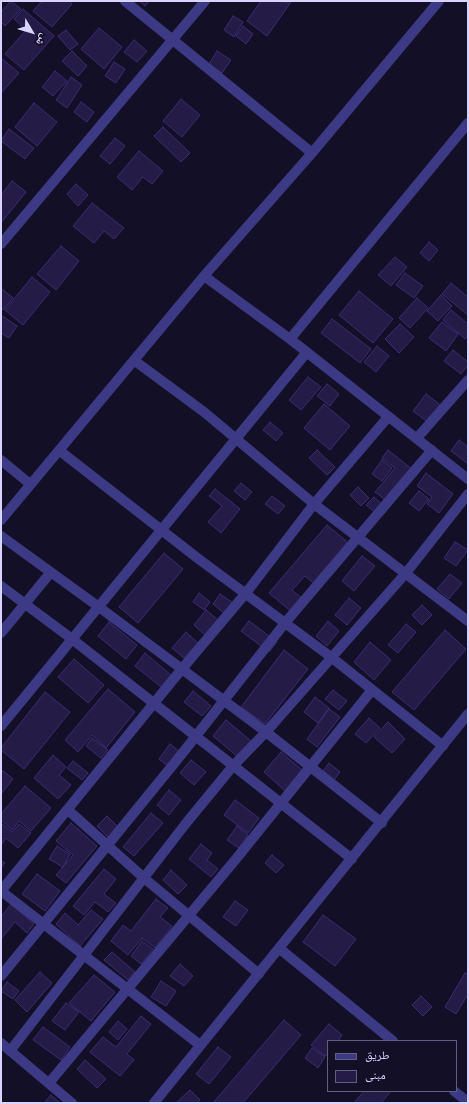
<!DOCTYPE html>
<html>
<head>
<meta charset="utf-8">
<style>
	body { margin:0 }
	#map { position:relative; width:469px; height:1104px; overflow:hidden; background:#130f26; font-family:Raleway,"Noto Naskh Arabic",sans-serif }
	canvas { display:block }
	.frame { position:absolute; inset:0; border:2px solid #d9d4ff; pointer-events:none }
	.legend { position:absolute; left:327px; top:1040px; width:130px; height:52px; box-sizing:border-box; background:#130f26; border:1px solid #625e7d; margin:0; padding:5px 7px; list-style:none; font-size:12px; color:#d9d4ff }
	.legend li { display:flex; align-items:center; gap:8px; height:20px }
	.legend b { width:20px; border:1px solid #625e7d }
	.north { position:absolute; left:12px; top:12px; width:40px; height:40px; -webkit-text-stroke:3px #130f26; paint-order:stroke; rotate:128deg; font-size:11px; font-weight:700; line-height:16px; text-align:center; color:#d9d4ff }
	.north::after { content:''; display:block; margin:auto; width:14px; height:18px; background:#d9d4ff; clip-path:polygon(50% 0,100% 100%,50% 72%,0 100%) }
</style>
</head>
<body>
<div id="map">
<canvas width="469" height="1104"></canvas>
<div class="frame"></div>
<ul class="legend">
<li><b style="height:5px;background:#3d3a85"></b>طريق</li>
<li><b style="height:11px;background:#241b47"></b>مبنى</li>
</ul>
<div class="north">ش</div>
</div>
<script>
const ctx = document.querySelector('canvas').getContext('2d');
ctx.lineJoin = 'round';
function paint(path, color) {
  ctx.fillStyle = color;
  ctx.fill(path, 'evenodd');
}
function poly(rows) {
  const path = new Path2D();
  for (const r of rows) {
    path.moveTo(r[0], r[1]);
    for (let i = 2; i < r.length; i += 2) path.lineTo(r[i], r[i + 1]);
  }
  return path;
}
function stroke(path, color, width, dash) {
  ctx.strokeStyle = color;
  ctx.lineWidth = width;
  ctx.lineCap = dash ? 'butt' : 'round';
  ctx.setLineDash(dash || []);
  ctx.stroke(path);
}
const building = poly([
	[11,1,21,9,5,26,1,22,1,12,11,1],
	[42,1,69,1,72,4,52,27,33,11,42,1],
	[139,1,149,1,145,6,139,1],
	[261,1,291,2,267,36,247,21,261,1],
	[23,9,54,36,24,70,5,54,26,30,14,19,23,9],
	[233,16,243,22,234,37,224,30,233,16],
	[243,26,253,34,246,44,236,36,243,26],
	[99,28,122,47,104,69,81,49,99,28],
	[66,30,78,44,70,50,58,36,66,30],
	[134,40,147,51,137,62,124,52,134,40],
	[72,51,87,66,78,76,62,61,72,51],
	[217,51,231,60,222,73,209,64,217,51],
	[1,58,19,73,1,93,1,58],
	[114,62,125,69,116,83,105,76,114,62],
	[55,71,67,81,53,96,42,87,55,71],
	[71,77,82,85,67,108,56,100,71,77],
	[181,99,200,115,182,137,163,121,181,99],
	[81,102,94,112,87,122,74,112,81,102],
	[34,103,57,122,37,146,15,127,34,103],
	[163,127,190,153,181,162,154,136,163,127],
	[9,129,34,148,25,159,1,141,9,129],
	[115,138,125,146,110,164,100,156,115,138],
	[139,151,163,171,152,184,143,177,132,190,117,177,139,151],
	[12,181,26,192,1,223,1,195,12,181],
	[76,184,88,195,78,206,67,194,76,184],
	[92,203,124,228,114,239,104,231,94,243,73,226,92,203],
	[429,242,438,250,429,261,420,253,429,242],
	[61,246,79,261,56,290,37,274,61,246],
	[395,257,407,267,391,286,378,275,395,257],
	[405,273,423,286,414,298,396,285,405,273],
	[32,277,50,292,23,325,5,310,32,277],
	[451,283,468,297,468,315,442,294,451,283],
	[1,288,13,298,3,310,1,308,1,288],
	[359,291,393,319,373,343,339,315,359,291],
	[441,295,452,306,438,321,427,311,441,295],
	[417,298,428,308,410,328,399,318,417,298],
	[451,310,468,324,468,335,465,339,443,320,451,310],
	[1,315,17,326,9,338,1,333,1,315],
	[332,319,371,349,360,363,321,333,332,319],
	[442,322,458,334,446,351,429,338,442,322],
	[400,324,414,337,399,353,385,339,400,324],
	[377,346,389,356,376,372,364,362,377,346],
	[453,350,468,362,468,365,461,374,444,361,453,350],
	[308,377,321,387,301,410,289,400,308,377],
	[327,384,339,394,330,406,317,396,327,384],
	[426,394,443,407,429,423,413,411,426,394],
	[324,404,350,426,330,450,304,428,324,404],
	[270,422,283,433,276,441,263,430,270,422],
	[459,440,468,447,468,464,451,451,459,440],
	[317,450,335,467,327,475,309,458,317,450],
	[388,450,413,470,387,501,375,492,395,468,382,458,388,450],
	[382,460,392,468,382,481,372,474,382,460],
	[426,473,453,494,439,513,427,504,432,497,417,486,426,473],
	[241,483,252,492,245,500,234,491,241,483],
	[358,487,369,498,361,506,350,495,358,487],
	[215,489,240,509,221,533,208,522,222,506,209,496,215,489],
	[419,491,429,499,419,511,409,503,419,491],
	[272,496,285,506,278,514,265,504,272,496],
	[374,497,386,508,379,516,366,505,374,497],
	[327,525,351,545,317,586,305,576,292,590,304,600,293,613,269,593,327,525],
	[455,542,468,550,456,566,444,558,455,542],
	[164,553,183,569,138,623,119,607,164,553],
	[362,556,375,566,354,591,342,581,362,556],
	[450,574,462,583,449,599,437,589,450,574],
	[199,593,210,602,204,610,193,602,199,593],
	[220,594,233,603,225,614,213,604,220,594],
	[349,598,361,608,347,625,335,615,349,598],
	[422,605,432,615,422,625,412,615,422,605],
	[206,610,218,620,205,635,194,625,206,610],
	[249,621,277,642,269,652,241,631,249,621],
	[328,621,339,631,327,646,316,636,328,621],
	[109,622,137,645,126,659,98,636,109,622],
	[406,624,416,632,398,653,388,645,406,624],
	[445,630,466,649,414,710,392,692,445,630],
	[186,632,198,643,184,658,172,648,186,632],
	[370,642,391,660,374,680,354,662,370,642],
	[284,650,308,669,265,724,241,707,284,650],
	[145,653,171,675,161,687,135,666,145,653],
	[74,659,104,685,88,703,58,677,74,659],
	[108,689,135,712,106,748,92,735,78,752,65,740,108,689],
	[333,690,347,701,339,710,325,699,333,690],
	[193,691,211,706,202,716,184,702,193,691],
	[45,692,70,712,24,769,1,750,1,748,45,692],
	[315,697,329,708,318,723,304,712,315,697],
	[329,709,340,717,317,747,307,739,329,709],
	[369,718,380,728,366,743,355,734,369,718],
	[226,720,251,741,238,757,213,736,226,720],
	[388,722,405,739,392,753,374,737,388,722],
	[92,738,108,750,101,758,86,746,92,738],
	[170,744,184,755,173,770,159,759,170,744],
	[281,752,302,770,285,791,264,772,281,752],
	[53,755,66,767,59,775,71,785,58,799,34,778,53,755],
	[191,760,206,772,194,785,180,773,191,760],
	[73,761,88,773,82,780,67,768,73,761],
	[329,763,340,772,332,783,320,775,329,763],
	[3,771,13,779,1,794,1,774,3,771],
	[25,786,51,808,31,831,19,821,12,830,1,820,1,814,25,786],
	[169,790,181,800,169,815,157,805,169,790],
	[235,800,259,818,248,833,224,815,235,800],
	[151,813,163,823,134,856,123,847,151,813],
	[107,816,118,827,108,837,97,826,107,816],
	[1,823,12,832,19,824,31,833,18,848,6,838,1,845,1,823],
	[71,823,97,846,66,883,56,875,73,855,56,841,71,823],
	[237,826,248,835,239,848,227,840,237,826],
	[201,844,212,853,207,860,218,869,211,877,189,859,201,844],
	[57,846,70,854,63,867,49,859,57,846],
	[272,855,284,865,276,873,265,863,272,855],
	[1,860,5,863,1,868,1,860],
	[104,869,116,879,104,894,116,903,108,912,95,902,84,915,73,906,104,869],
	[171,870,187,885,178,894,163,880,171,870],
	[37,874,60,891,45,911,22,894,37,874],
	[156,899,168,908,160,917,172,926,155,948,142,938,128,955,111,941,123,925,131,931,156,899],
	[235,901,248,910,236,926,223,917,235,901],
	[11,904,34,924,27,933,15,922,1,939,1,917,11,904],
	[91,910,103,919,80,946,56,924,65,913,78,925,91,910],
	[323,915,356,939,335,966,303,942,323,915],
	[142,941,153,949,141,964,131,956,142,941],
	[112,952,135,972,128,980,104,960,112,952],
	[180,964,193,976,184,986,170,976,180,964],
	[40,972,52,983,27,1012,15,1000,40,972],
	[465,973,468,975,468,994,456,1014,445,1007,465,973],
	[94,975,115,992,91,1021,69,1003,94,975],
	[161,981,176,991,166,1006,151,997,161,981],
	[7,982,19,991,13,999,1,991,7,982],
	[421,996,432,1007,423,1016,412,1005,421,996],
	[66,1003,79,1012,65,1030,52,1021,66,1003],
	[141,1016,151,1024,127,1054,134,1060,120,1076,90,1052,103,1037,116,1047,141,1016],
	[284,1020,301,1035,243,1103,213,1103,284,1020],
	[118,1021,127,1029,118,1040,109,1032,118,1021],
	[329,1024,342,1035,338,1041,328,1041,328,1053,325,1056,311,1045,329,1024],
	[43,1027,70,1047,61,1060,33,1040,43,1027],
	[218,1047,231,1057,209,1084,196,1074,218,1047],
	[312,1048,325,1057,318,1068,305,1058,312,1048],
	[85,1060,106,1079,97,1088,77,1069,85,1060],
	[190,1090,200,1100,197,1103,176,1103,190,1090],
	[364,1091,391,1091,381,1103,354,1103,364,1091],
	[51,1095,60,1103,44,1103,51,1095]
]);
paint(building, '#241b47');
stroke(building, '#3b2d73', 1);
stroke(poly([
	[125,1,312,153],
	[1,244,205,1],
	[204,276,290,339,468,479],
	[290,339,468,123],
	[135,361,204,412,314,504,468,621],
	[417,438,468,380],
	[60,451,200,560,331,657,443,746],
	[1,460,30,484],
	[1,520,204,276,312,153,439,1],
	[1,536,99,607,266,732,382,823],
	[1,586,72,639,352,859],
	[1,633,51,572],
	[1,726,307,352],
	[68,810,144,878,259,974],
	[1,891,181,670,246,593,314,504,388,417],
	[1,891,200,1045],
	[280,949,393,1041],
	[1,976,181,755,285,623,432,450],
	[1,1043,72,1103],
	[10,1051,187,822,233,766,266,732,406,573,468,494],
	[49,1083,236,859,372,690],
	[454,1091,468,1102],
	[154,1103,468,714]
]), '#3d3a85', 10);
</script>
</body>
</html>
